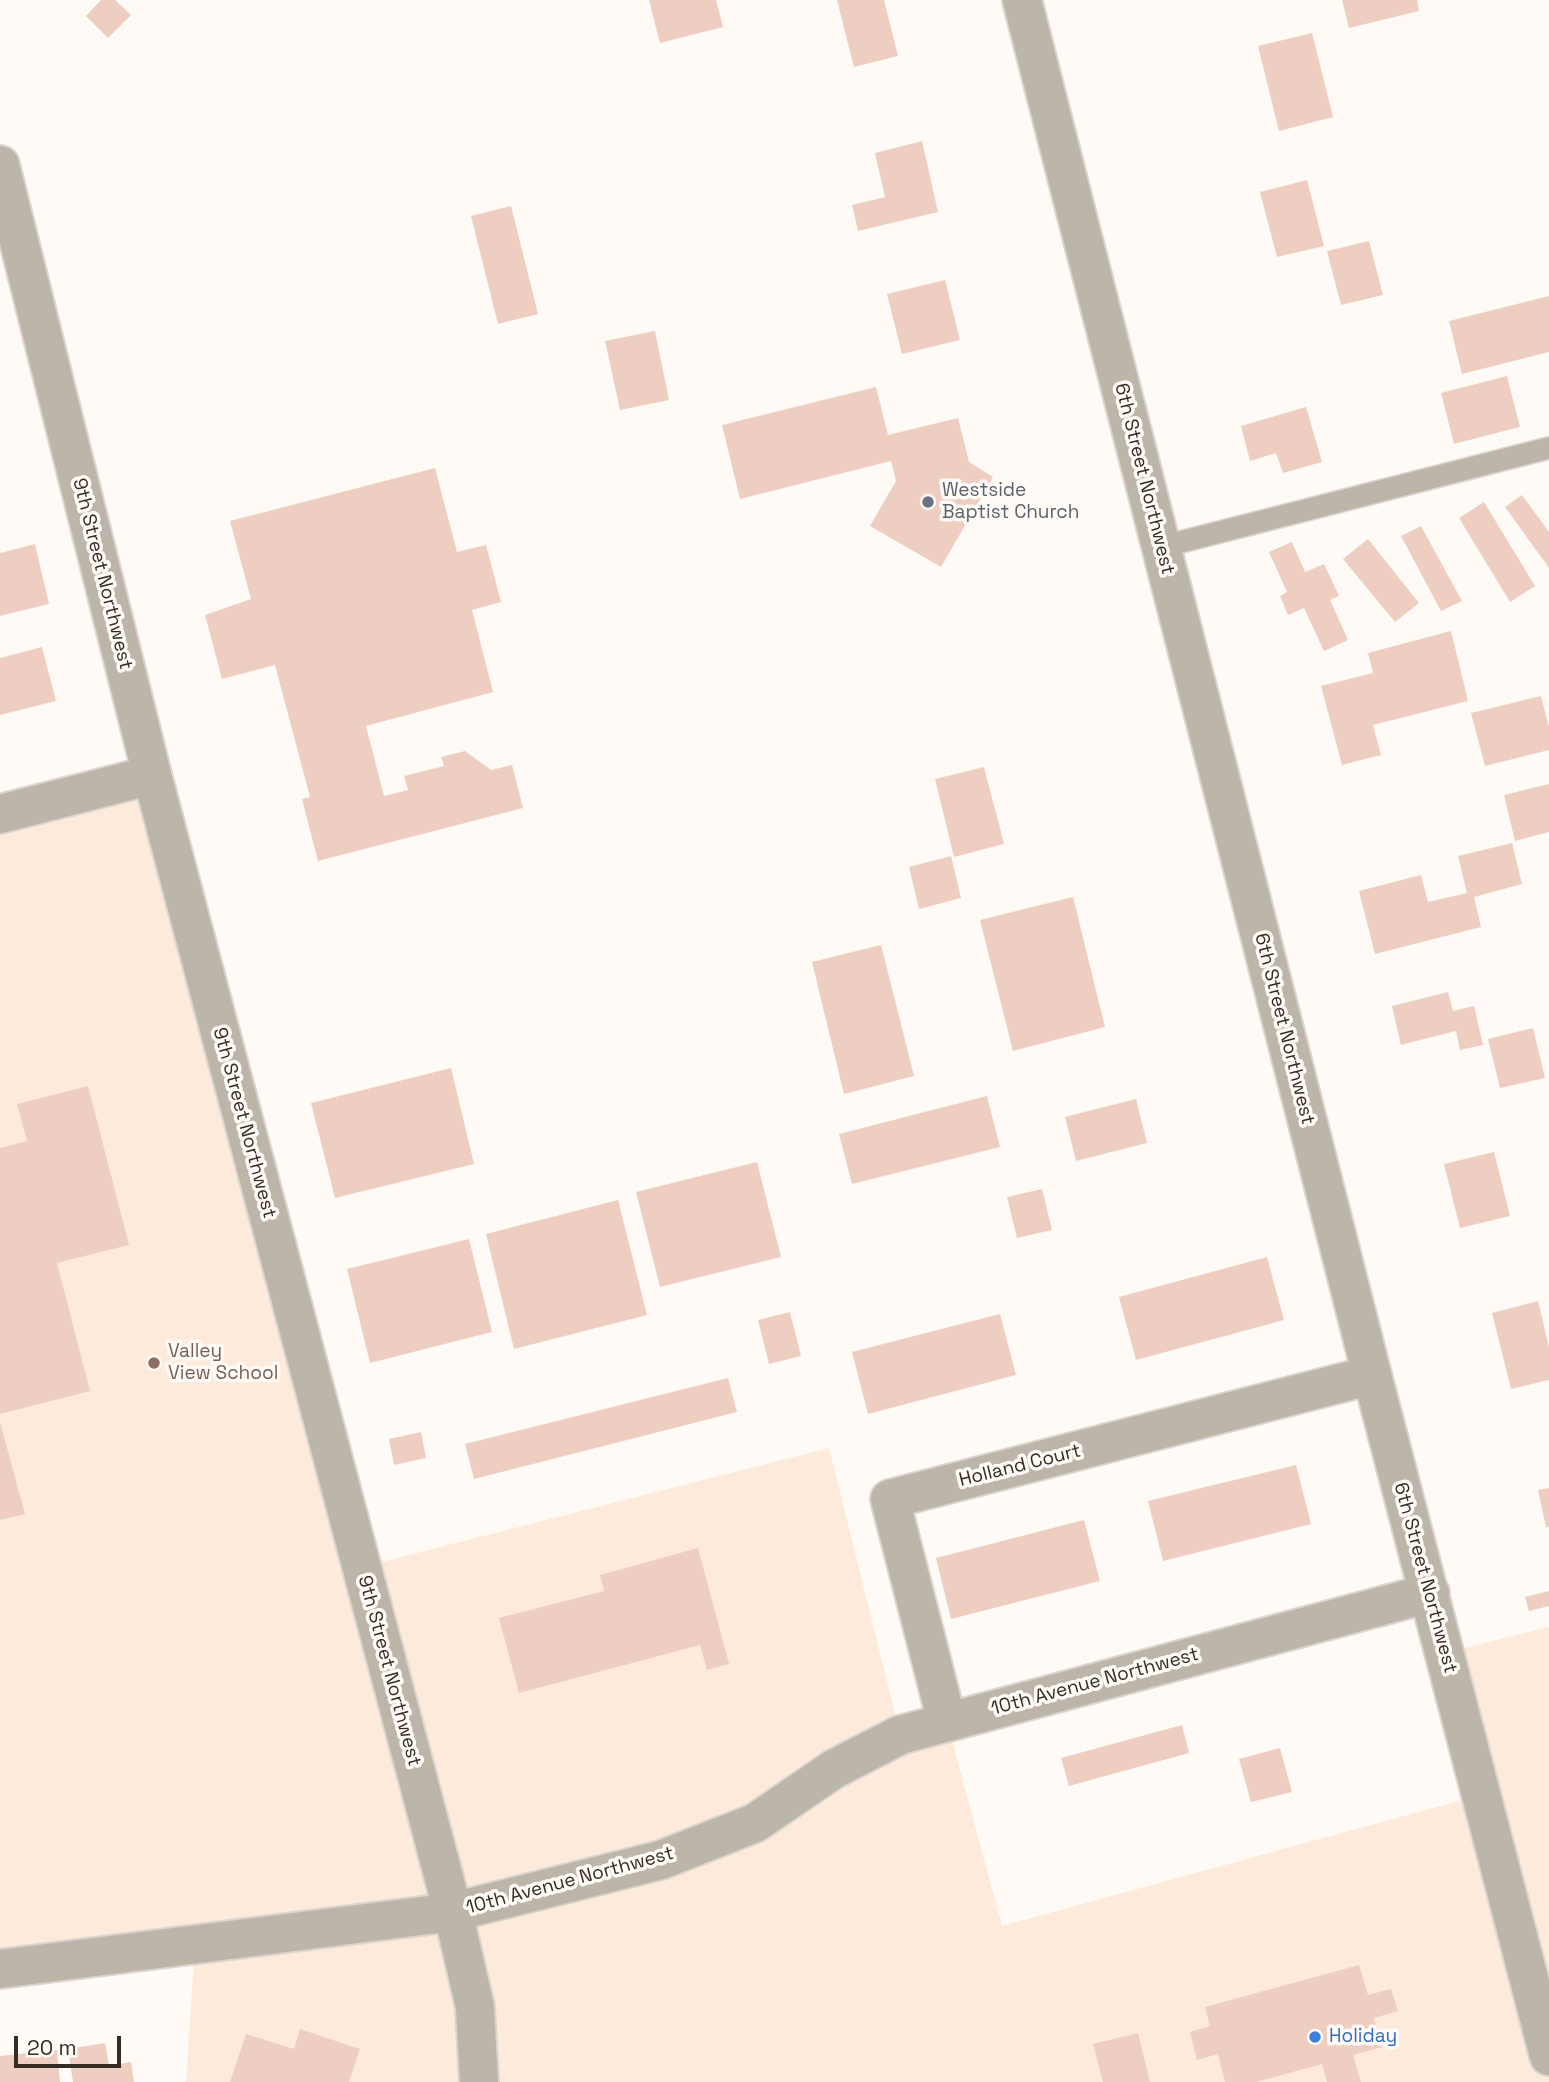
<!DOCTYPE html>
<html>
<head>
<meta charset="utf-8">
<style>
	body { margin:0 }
	#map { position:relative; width:1549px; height:2082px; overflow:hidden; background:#fffaf5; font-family:"Space Grotesk",sans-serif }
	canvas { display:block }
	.scale { position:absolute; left:14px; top:2036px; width:107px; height:32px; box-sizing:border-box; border:4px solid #342b23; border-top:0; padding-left:9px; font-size:21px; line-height:24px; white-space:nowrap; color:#342b23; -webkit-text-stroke:5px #fffaf5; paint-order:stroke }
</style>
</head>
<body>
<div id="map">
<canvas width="1549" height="2082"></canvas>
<div class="scale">20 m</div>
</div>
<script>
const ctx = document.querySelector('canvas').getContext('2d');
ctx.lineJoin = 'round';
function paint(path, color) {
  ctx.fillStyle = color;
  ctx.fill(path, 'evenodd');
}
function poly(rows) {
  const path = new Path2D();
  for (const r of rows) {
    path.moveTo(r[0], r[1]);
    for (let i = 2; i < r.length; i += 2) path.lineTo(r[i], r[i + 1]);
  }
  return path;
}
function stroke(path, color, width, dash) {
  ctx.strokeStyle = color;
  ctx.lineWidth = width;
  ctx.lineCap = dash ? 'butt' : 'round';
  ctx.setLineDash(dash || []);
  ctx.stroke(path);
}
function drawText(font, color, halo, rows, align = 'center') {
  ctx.font = font + ' "Space Grotesk",sans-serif';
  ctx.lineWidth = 7;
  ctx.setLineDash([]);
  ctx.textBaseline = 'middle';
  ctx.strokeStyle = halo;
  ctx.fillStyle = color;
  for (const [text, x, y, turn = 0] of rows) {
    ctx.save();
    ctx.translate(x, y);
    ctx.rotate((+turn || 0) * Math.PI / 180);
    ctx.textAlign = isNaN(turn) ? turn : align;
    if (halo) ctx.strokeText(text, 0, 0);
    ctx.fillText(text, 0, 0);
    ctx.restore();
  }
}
paint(poly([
	[152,775,362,1567,829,1448,900,1734,947,1722,1002,1926,1481,1795,1445,1653,1549,1627,1549,2082,186,2082,195,1945,0,1969,0,814]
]), '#fdeada');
paint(poly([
	[101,0,115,0,131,15,108,38,86,16],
	[649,0,716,0,723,27,660,43],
	[837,0,884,0,898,56,854,67],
	[1342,0,1417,0,1419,11,1349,28],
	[1312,33,1333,117,1279,131,1258,46],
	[922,141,938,212,858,231,852,205,885,197,875,153],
	[1307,180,1324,246,1277,257,1260,192],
	[511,206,538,314,498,324,471,216],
	[1369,241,1383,295,1341,305,1327,251],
	[945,280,960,340,902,354,887,294],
	[1549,296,1549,352,1462,374,1449,321],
	[655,331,669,400,620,410,605,341],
	[1507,376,1520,427,1454,444,1441,393],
	[876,387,888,435,958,418,969,462,993,477,941,567,870,526,896,481,891,461,740,499,722,425],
	[1306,407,1322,462,1283,473,1276,453,1250,461,1241,426],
	[435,468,457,552,486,545,501,602,472,610,493,692,366,726,384,796,408,790,404,776,444,766,441,757,465,751,491,770,512,765,523,808,318,861,302,799,310,797,275,665,222,679,205,615,251,599,230,521],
	[1522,495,1549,532,1549,568,1505,507],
	[1484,502,1535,586,1510,602,1459,518],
	[1421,526,1462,601,1441,611,1401,536],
	[1368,539,1419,603,1395,622,1343,559],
	[1292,542,1305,572,1324,564,1339,596,1330,600,1348,640,1324,651,1304,608,1288,615,1280,596,1287,592,1269,552],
	[35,544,49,604,0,616,0,553],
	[1451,631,1468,701,1373,725,1381,755,1342,765,1321,686,1373,673,1368,653],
	[42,647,56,701,0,715,0,658],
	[1541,696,1549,727,1549,750,1485,766,1471,713],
	[984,767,1004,844,954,857,935,779],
	[1549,784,1549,832,1515,841,1504,795],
	[1512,843,1522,884,1474,897,1481,927,1375,954,1359,891,1421,875,1428,902,1467,893,1458,856],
	[951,856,961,898,919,909,909,867],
	[1073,897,1105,1027,1013,1051,980,920],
	[881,945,914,1076,844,1094,812,962],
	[1448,992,1453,1011,1474,1006,1483,1045,1460,1050,1456,1031,1401,1045,1392,1006],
	[1533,1028,1545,1078,1500,1088,1488,1039],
	[451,1068,474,1164,335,1198,311,1103],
	[88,1086,129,1245,57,1263,90,1391,0,1414,0,1148,27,1141,17,1104],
	[987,1096,1000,1147,852,1184,839,1134],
	[1136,1099,1147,1143,1076,1161,1065,1117],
	[1494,1152,1510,1216,1460,1228,1444,1164],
	[757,1162,781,1257,660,1287,636,1192],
	[1042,1189,1052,1230,1017,1238,1007,1197],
	[618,1200,647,1315,514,1349,486,1234],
	[469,1239,492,1332,370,1363,347,1269],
	[1267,1257,1284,1320,1136,1360,1119,1297],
	[1538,1301,1549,1347,1549,1380,1511,1389,1492,1313],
	[790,1312,801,1356,769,1364,758,1320],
	[1000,1314,1016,1375,868,1414,852,1352],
	[728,1378,737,1412,474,1479,465,1444],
	[0,1422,25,1514,0,1520],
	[421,1432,426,1458,394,1465,389,1439],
	[1296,1465,1311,1524,1163,1561,1148,1501],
	[1549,1488,1549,1527,1546,1527,1538,1490],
	[1084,1520,1100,1581,951,1619,936,1558],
	[698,1548,729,1664,707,1670,700,1645,519,1693,499,1618,604,1591,600,1575],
	[1549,1591,1549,1606,1529,1611,1525,1597],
	[1182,1725,1189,1753,1069,1786,1061,1758],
	[1280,1748,1292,1792,1251,1802,1239,1759],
	[1359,1965,1368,1995,1391,1989,1398,2011,1374,2018,1382,2047,1353,2055,1361,2082,1327,2082,1322,2064,1256,2082,1225,2082,1218,2054,1197,2060,1190,2032,1210,2026,1205,2007],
	[300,2029,360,2049,349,2082,230,2082,246,2034,294,2049],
	[1138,2033,1150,2082,1103,2082,1093,2044],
	[105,2043,109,2066,131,2062,134,2082,73,2082,68,2049],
	[57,2050,60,2082,0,2082,0,2056]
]), '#efcec2');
const service = poly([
	[1161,547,1549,448]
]);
const minor = poly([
	[0,814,152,775],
	[947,1722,890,1499,1372,1375],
	[0,1969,453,1912,661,1860,755,1823,834,1769,900,1735,1430,1593]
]);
const tertiary = poly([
	[1022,0,1372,1375,1549,2056],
	[0,165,152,775,453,1912,475,2007,479,2082]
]);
stroke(service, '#dad5cf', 24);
stroke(minor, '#dad5cf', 42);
stroke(tertiary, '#dad5cf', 42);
stroke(service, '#bcb5aa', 21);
stroke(minor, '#bcb5aa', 38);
stroke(tertiary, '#bcb5aa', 38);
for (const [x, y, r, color] of [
	[928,502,7,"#6b7280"],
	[154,1363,7,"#8d6e63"],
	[1315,2037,7,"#3f7fe0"]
]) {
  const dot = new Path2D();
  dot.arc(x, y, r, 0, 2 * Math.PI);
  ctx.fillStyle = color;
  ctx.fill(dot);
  stroke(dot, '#fffaf5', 2.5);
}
drawText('19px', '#342b23', '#fffaf5', [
	["6th Street Northwest",1144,479,76],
	["9th Street Northwest",102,574,76],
	["6th Street Northwest",1284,1029,76],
	["9th Street Northwest",244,1123,75],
	["Holland Court",1020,1466,-14],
	["6th Street Northwest",1425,1578,75],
	["9th Street Northwest",389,1671,75],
	["10th Avenue Northwest",1095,1682,-15],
	["10th Avenue Northwest",570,1881,-15]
]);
drawText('19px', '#5b616d', '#fffaf5', [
	["Westside",942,491],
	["Baptist Church",942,513]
], 'left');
drawText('19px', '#785e54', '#fffaf5', [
	["Valley",168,1352],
	["View School",168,1374]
], 'left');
drawText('19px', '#366cbe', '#fffaf5', [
	["Holiday",1329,2037]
], 'left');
</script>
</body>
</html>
